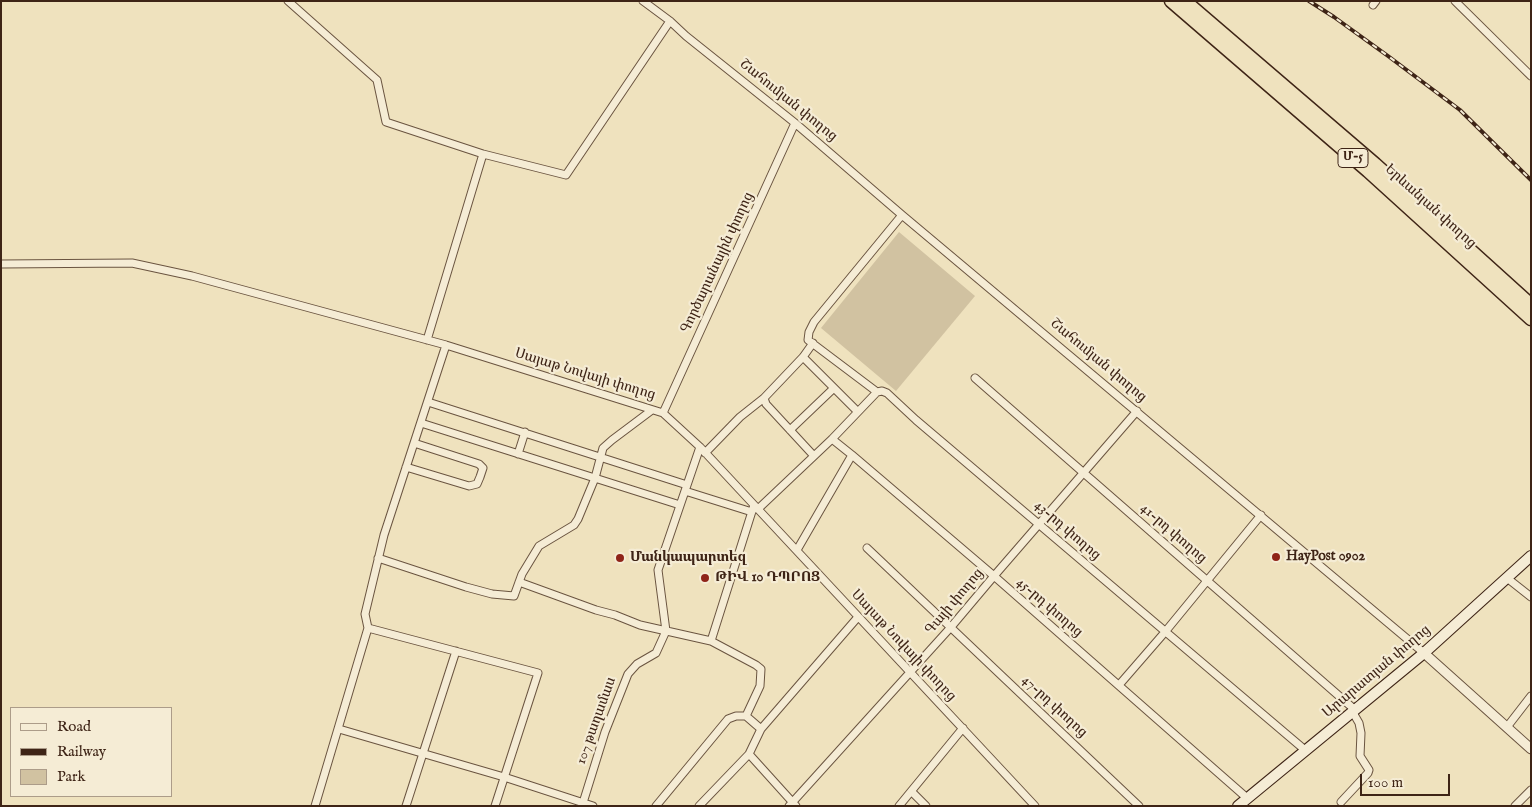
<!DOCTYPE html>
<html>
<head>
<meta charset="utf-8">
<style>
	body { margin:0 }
	#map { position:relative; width:1532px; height:807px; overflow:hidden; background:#efe2be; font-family:"IM FELL English",serif }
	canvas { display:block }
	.frame { position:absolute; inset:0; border:2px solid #3e2416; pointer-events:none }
	.legend { position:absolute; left:10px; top:707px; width:162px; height:90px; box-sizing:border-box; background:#f5ecd5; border:1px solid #ac9c89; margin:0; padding:6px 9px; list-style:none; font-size:15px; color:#3e2416 }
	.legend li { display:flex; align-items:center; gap:10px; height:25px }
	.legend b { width:25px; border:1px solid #ac9c89 }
	.scale { position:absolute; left:1360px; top:774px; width:90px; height:22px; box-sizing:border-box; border:2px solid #3e2416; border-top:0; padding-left:6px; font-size:15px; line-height:18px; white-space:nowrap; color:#3e2416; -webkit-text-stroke:4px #f5ecd5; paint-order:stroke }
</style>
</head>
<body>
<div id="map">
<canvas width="1532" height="807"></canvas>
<div class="frame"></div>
<ul class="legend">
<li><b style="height:6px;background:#f5ecd5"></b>Road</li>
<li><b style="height:6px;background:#3e2416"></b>Railway</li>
<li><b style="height:14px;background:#d1c2a1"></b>Park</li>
</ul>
<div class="scale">100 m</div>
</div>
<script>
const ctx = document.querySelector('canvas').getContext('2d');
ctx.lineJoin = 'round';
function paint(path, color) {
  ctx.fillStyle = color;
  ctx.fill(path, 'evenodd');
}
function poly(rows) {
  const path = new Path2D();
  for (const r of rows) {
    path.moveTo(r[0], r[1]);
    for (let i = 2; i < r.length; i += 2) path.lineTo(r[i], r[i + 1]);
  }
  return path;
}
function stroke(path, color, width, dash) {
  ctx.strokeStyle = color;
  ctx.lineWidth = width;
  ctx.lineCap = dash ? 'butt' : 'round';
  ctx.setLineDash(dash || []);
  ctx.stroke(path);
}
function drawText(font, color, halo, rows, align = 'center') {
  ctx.font = font + ' "IM FELL English","Noto Serif Armenian",serif';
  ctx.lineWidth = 4.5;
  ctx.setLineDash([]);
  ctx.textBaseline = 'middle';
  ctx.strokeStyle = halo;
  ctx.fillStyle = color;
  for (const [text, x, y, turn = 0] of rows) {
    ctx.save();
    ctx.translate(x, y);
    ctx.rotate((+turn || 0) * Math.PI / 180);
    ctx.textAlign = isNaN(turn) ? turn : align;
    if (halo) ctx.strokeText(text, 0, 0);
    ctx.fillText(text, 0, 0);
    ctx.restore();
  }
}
paint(poly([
	[899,232,975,296,896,391,821,328]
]), '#d1c2a1');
const minor = poly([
	[288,1,377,80,386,122,483,154,566,175,670,21],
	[643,1,670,21,686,36,795,123,902,215,1424,653],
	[1455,1,1531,76],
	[1373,5,1376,1],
	[902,215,814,322,809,332,808,340,877,392,882,391,887,393,916,420,1305,750],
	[1,264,132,263,192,276,446,345,663,413,700,447,1035,806],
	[427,340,483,154],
	[813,343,803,357,764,398,766,404,814,456],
	[803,357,857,411],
	[975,378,1354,709],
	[428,402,687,485],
	[663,413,795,123],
	[421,423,680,505],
	[790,430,834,388],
	[832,439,852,455,994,576,1247,798],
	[705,453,740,417,764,398],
	[518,454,525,432],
	[406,467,469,486,477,484,480,477,483,468,479,464,414,443],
	[685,491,752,512],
	[758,509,832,439,877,392],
	[867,548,1139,806],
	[797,550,852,455],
	[378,558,466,587,492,594,514,596,522,574,539,546,574,525,578,519,595,478,603,448,612,440,652,410],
	[1507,578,1531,597],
	[519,582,596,610,615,615,640,625,711,641,754,505],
	[368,628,538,673,495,806],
	[711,641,756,665,761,669,760,686,746,716],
	[1119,685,1165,632,1261,515],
	[1507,727,1531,696],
	[339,729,504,777,593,806],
	[749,754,796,806],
	[912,792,926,806],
	[1341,802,1368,773,1369,770,1360,756,1361,733,1359,723,1352,711],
	[315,806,368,628,365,614,384,535,446,345],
	[406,806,456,651],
	[582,806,605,732,628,674,637,664,656,653,666,631,658,570,700,447],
	[656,806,728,719,736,716,746,716,761,729],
	[699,806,749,754,761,729,858,617],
	[789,806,951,627,994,576,1137,411],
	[899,806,963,728],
	[1515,806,1531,790]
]);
const tertiary = poly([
	[1424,653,1531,749]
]);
const secondary = poly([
	[1238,806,1424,653,1531,556]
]);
const trunk = poly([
	[1171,1,1368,171,1531,319],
	[1185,1,1375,164,1531,305]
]);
stroke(minor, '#6a5440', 9);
stroke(tertiary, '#6a5440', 11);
stroke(secondary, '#3e2416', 12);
stroke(trunk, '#3e2416', 15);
stroke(minor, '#f5ecd5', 7);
stroke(tertiary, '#f5ecd5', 9);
stroke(secondary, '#f5ecd5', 10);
stroke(trunk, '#efe2be', 12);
const rail = poly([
	[1309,1,1334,17,1388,56,1460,110,1531,180]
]);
stroke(rail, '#3e2416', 4);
stroke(rail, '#f5ecd5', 2, [5.5]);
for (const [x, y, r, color] of [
	[1276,557,5,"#8f2418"],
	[620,558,5,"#8f2418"],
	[705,578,5,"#8f2418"]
]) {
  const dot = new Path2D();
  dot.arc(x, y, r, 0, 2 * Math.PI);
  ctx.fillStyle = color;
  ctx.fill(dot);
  stroke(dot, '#f5ecd5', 2);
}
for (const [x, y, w] of [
	[1353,158,30]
]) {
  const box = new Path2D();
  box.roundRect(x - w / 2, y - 9.5, w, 19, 4);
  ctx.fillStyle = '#f5ecd5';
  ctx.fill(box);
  stroke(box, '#3e2416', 1);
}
drawText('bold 12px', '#3e2416', null, [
	["Մ-5",1353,158]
]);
drawText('14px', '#3e2416', '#f5ecd5', [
	["Շահումյան փողոց",788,101,39],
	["Երևանյան փողոց",1430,207,42],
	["Գործարանային փողոց",718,263,-65],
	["Շահումյան փողոց",1098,361,40],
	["Սայաթ Նովայի փողոց",585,375,17],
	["43-րդ փողոց",1067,531,41],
	["41-րդ փողոց",1173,534,41],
	["Գայի փողոց",955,602,-50],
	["45-րդ փողոց",1049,608,41],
	["Սայաթ Նովայի փողոց",903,646,47],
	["Արարատյան փողոց",1377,672,-40],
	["47-րդ փողոց",1054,707,43],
	["107 թաղամաս",597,721,-70]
]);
drawText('bold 14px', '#3e2416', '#f5ecd5', [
	["HayPost 0902",1286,557],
	["Մանկապարտեզ",630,558],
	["ԹԻՎ 10 ԴՊՐՈՑ",715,578]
], 'left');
</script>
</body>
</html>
